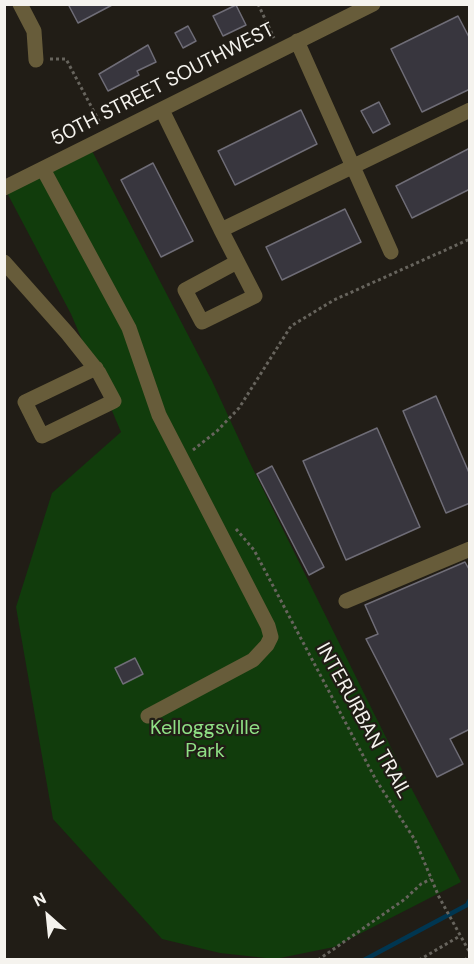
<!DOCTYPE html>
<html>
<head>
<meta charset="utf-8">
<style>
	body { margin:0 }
	#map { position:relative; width:474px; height:964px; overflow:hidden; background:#211d16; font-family:"DM Sans",sans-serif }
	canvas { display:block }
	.frame { position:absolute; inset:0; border:6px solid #f5f3ee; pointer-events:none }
	.north { position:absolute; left:18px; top:886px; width:60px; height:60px; -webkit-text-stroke:4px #211d16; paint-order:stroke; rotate:333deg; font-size:16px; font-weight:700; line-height:24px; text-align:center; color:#f5f3ee }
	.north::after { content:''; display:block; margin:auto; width:21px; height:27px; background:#f5f3ee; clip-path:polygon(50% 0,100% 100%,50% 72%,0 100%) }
</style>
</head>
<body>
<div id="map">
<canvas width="474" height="964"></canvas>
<div class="frame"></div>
<div class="north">N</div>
</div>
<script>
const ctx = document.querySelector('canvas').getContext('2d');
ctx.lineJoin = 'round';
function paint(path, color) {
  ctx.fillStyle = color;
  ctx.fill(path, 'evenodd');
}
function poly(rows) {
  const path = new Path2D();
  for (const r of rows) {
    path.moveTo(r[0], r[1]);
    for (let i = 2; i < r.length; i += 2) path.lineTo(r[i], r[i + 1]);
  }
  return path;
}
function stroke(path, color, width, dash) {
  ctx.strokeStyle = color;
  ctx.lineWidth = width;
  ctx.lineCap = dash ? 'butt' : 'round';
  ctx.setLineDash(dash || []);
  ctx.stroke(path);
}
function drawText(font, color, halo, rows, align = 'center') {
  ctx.font = font + ' "DM Sans",sans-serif';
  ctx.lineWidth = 4.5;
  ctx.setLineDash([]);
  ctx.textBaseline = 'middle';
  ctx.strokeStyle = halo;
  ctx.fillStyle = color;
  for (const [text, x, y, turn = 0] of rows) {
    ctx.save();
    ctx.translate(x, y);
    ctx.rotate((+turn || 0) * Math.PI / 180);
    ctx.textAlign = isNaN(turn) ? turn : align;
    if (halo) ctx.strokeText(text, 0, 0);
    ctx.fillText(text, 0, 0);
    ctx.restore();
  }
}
paint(poly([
	[90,147,212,381,250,463,407,780,461,882,334,947,275,959,220,953,162,939,53,819,16,607,52,493,121,432,71,314,5,189]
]), '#113c0c');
stroke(poly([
	[364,960,467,905,470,900]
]), '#003651', 4.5);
const building = poly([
	[68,4,114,4,78,23,68,4],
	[236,5,246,25,223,36,213,16,236,5],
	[458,16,470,39,470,89,422,112,391,49,458,16],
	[188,26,196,41,183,48,175,33,188,26],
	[148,45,156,62,137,71,139,75,108,91,99,74,148,45],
	[379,102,390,124,373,133,361,111,379,102],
	[301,110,317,144,235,185,218,151,301,110],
	[470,148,470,189,412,218,396,186,470,148],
	[153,163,193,241,161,257,121,180,153,163],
	[345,209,361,242,282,280,266,247,345,209],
	[436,396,470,475,470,503,446,513,403,411,436,396],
	[377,428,420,527,346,560,303,461,377,428],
	[272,466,324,567,309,575,257,474,272,466],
	[465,562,470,571,470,729,450,739,463,764,437,777,366,639,378,634,365,605,465,562],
	[135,658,143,674,123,684,115,668,135,658]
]);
paint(building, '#38363e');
stroke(building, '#6f6d77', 1.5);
stroke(poly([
	[258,4,274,38],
	[50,59,66,59,100,123],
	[193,450,217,431,239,408,291,326,334,300,470,239],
	[236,529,254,550,376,780,415,840,439,897,470,953],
	[318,960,405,899,421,884,431,879],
	[419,960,460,936],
	[464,960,470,957]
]), '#67645d', 3, [3, 3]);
stroke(poly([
	[20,4,34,31,36,60],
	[297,41,391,252],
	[162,110,221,230,470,110],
	[43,169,129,328,159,415,268,626,271,637,267,645,253,660,148,716],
	[4,188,373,4],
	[221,230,255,296,202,322,185,290,237,262],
	[4,262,68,334,99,373,114,401,42,436,25,402,96,368],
	[346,601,470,549]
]), '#675c3a', 15);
drawText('20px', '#f5f3ee', '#211d16', [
	["50TH STREET SOUTHWEST",163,85,-27],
	["INTERURBAN TRAIL",363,721,61]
]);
drawText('20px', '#8fe085', '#211d16', [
	["Kelloggsville",205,729],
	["Park",205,752]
]);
</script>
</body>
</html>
